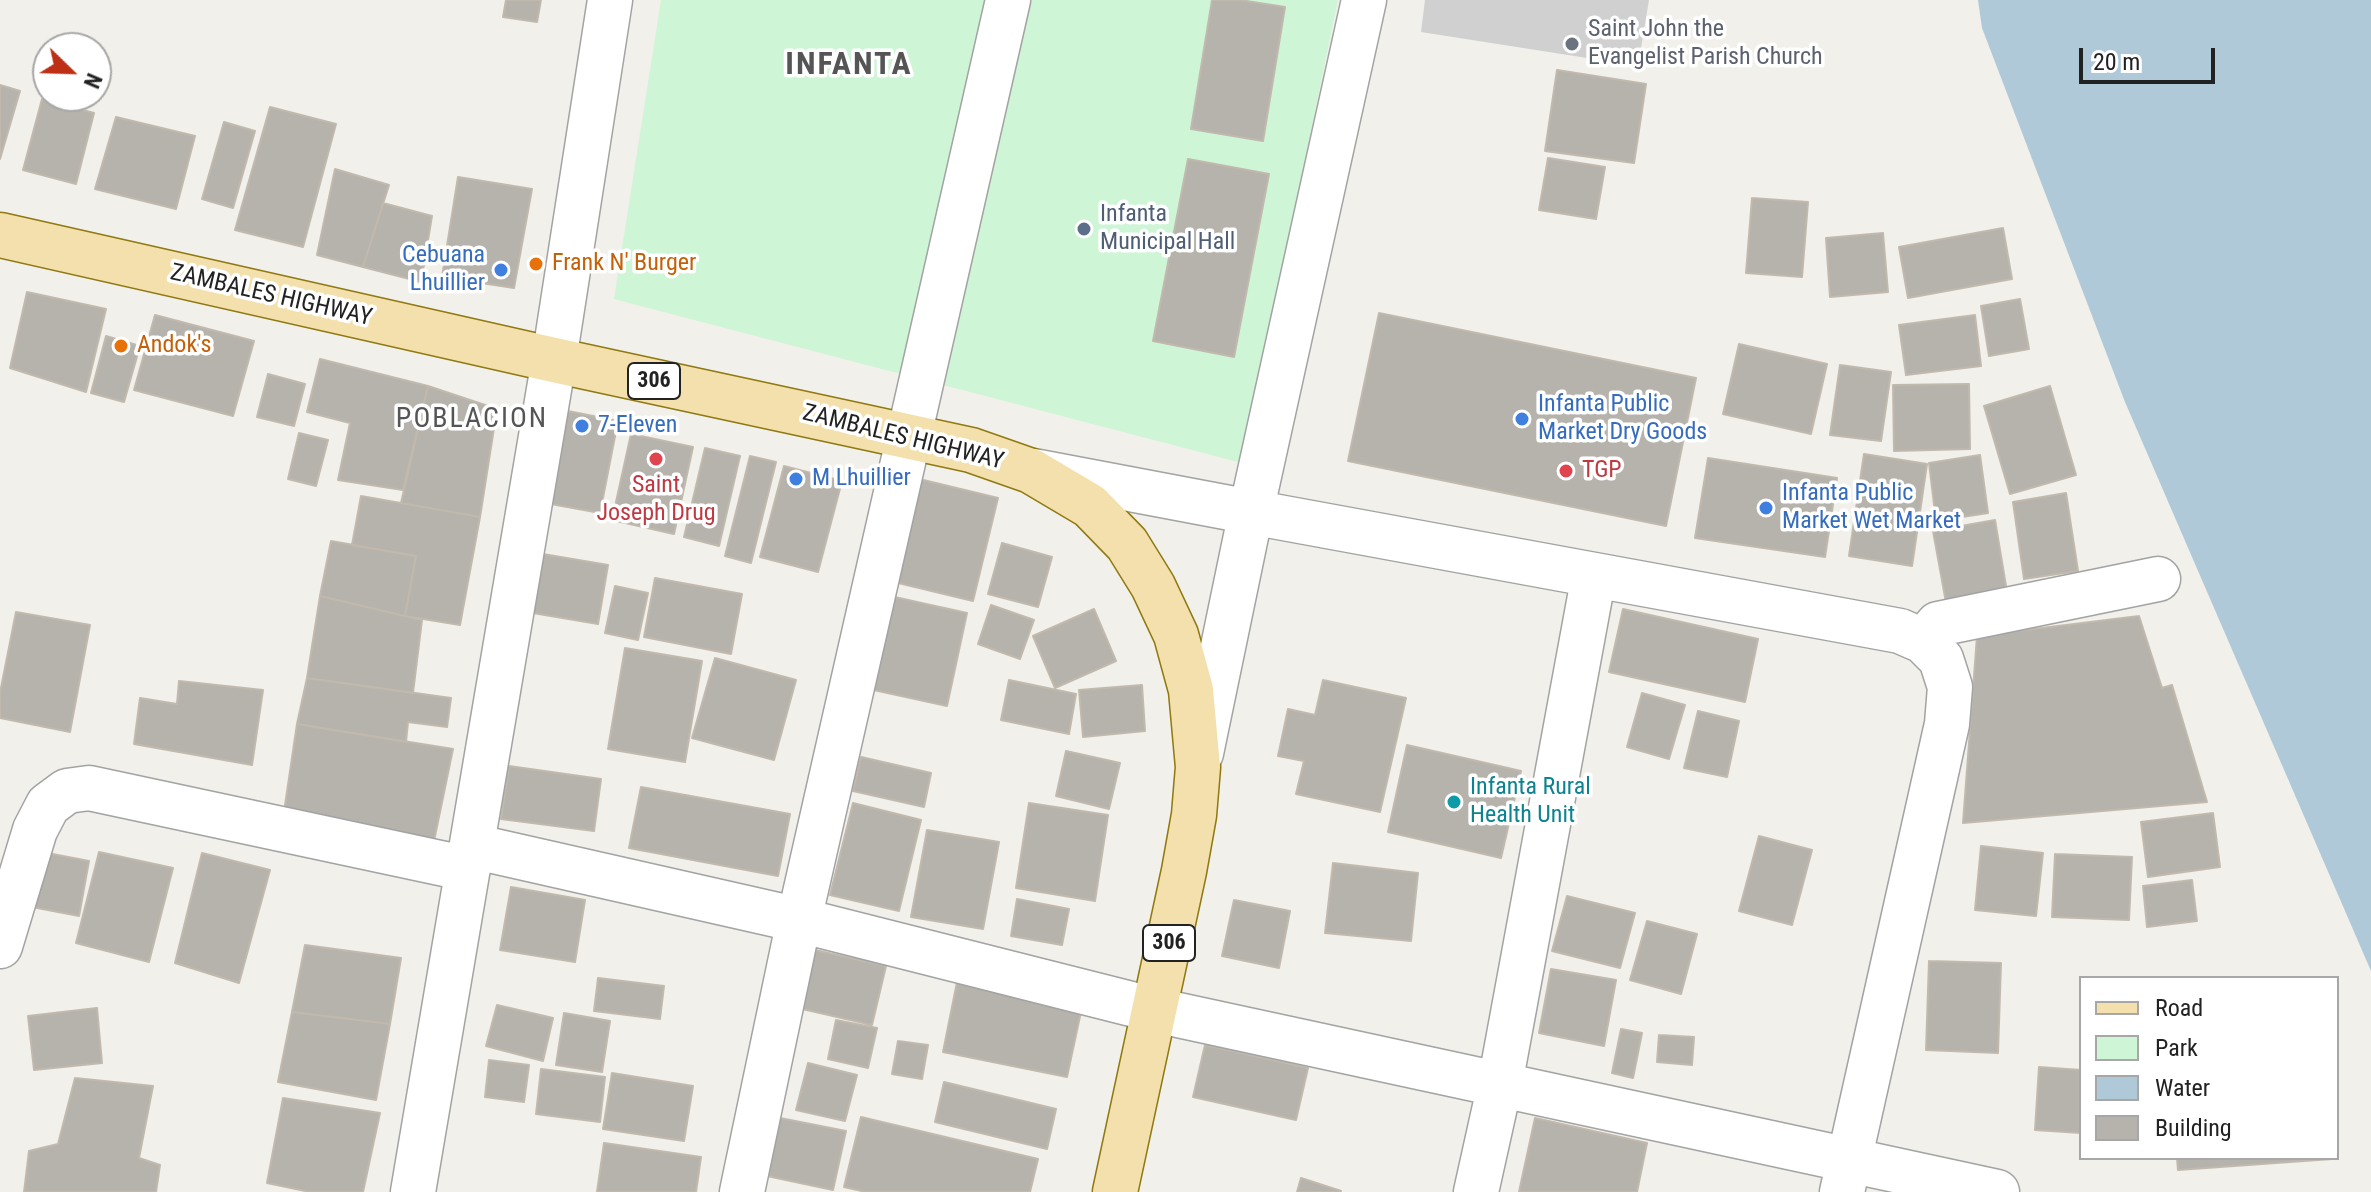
<!DOCTYPE html>
<html>
<head>
<meta charset="utf-8">
<style>
	body { margin:0 }
	#map { position:relative; width:2371px; height:1192px; overflow:hidden; background:#f1f0ea; font-family:"Roboto Condensed",sans-serif }
	canvas { display:block }
	.legend { position:absolute; left:2079px; top:976px; width:260px; height:184px; box-sizing:border-box; background:#fff; border:2px solid #a7a7a7; margin:0; padding:10px 14px; list-style:none; font-size:24px; color:#222 }
	.legend li { display:flex; align-items:center; gap:16px; height:40px }
	.legend b { width:40px; border:2px solid #a7a7a7 }
	.north { position:absolute; left:32px; top:32px; width:80px; height:80px; box-sizing:border-box; background:#fff; border:2px solid #a7a7a7; border-radius:50%; rotate:113deg; font-size:22px; font-weight:700; line-height:32px; text-align:center; color:#222 }
	.north::after { content:''; display:block; margin:auto; width:28px; height:36px; background:#be3016; clip-path:polygon(50% 0,100% 100%,50% 72%,0 100%) }
	.scale { position:absolute; left:2079px; top:48px; width:136px; height:36px; box-sizing:border-box; border:4px solid #222; border-top:0; padding-left:10px; font-size:24px; line-height:28px; white-space:nowrap; color:#222; -webkit-text-stroke:6px #fff; paint-order:stroke }
</style>
</head>
<body>
<div id="map">
<canvas width="2371" height="1192"></canvas>
<ul class="legend">
<li><b style="height:10px;background:#f3e0ad"></b>Road</li>
<li><b style="height:22px;background:#cdf5d6"></b>Park</li>
<li><b style="height:22px;background:#afc9d9"></b>Water</li>
<li><b style="height:22px;background:#b6b2ac"></b>Building</li>
</ul>
<div class="north">N</div>
<div class="scale">20 m</div>
</div>
<script>
const ctx = document.querySelector('canvas').getContext('2d');
ctx.lineJoin = 'round';
function paint(path, color) {
  ctx.fillStyle = color;
  ctx.fill(path, 'evenodd');
}
function poly(rows) {
  const path = new Path2D();
  for (const r of rows) {
    path.moveTo(r[0], r[1]);
    for (let i = 2; i < r.length; i += 2) path.lineTo(r[i], r[i + 1]);
  }
  return path;
}
function stroke(path, color, width, dash) {
  ctx.strokeStyle = color;
  ctx.lineWidth = width;
  ctx.lineCap = dash ? 'butt' : 'round';
  ctx.setLineDash(dash || []);
  ctx.stroke(path);
}
function drawText(font, color, halo, rows, align = 'center') {
  ctx.font = font + ' "Roboto Condensed",sans-serif';
  ctx.lineWidth = 7;
  ctx.setLineDash([]);
  ctx.textBaseline = 'middle';
  ctx.strokeStyle = halo;
  ctx.fillStyle = color;
  for (const [text, x, y, turn = 0] of rows) {
    ctx.save();
    ctx.translate(x, y);
    ctx.rotate((+turn || 0) * Math.PI / 180);
    ctx.textAlign = isNaN(turn) ? turn : align;
    if (halo) ctx.strokeText(text, 0, 0);
    ctx.fillText(text, 0, 0);
    ctx.restore();
  }
}
paint(poly([
	[1425,0,1649,0,1638,66,1421,32]
]), '#d0d0d0');
paint(poly([
	[661,0,1338,0,1242,463,614,299]
]), '#cdf5d6');
paint(poly([
	[1978,0,2371,0,2371,971,2125,402,1982,28]
]), '#afc9d9');
const building = poly([
	[506,0,541,0,537,22,503,17,506,0],
	[1212,0,1240,0,1285,7,1263,141,1191,129,1212,0],
	[1557,70,1646,84,1634,163,1545,151,1557,70],
	[0,85,20,91,0,159,0,85],
	[42,99,94,113,76,184,23,170,42,99],
	[270,107,336,124,303,247,235,230,270,107],
	[116,117,195,136,176,209,95,189,116,117],
	[224,122,255,131,233,208,202,199,224,122],
	[1548,158,1605,167,1596,219,1539,210,1548,158],
	[1188,159,1269,174,1234,357,1153,341,1188,159],
	[335,169,389,185,363,267,317,255,335,169],
	[458,177,532,189,514,288,442,277,458,177],
	[1752,198,1808,202,1802,277,1746,273,1752,198],
	[383,203,432,216,421,282,363,267,383,203],
	[2003,228,2012,279,1908,298,1899,247,2003,228],
	[1883,233,1888,292,1830,297,1826,238,1883,233],
	[27,292,106,309,86,392,10,368,27,292],
	[2020,299,2029,349,1989,356,1981,306,2020,299],
	[1379,313,1696,378,1666,526,1348,461,1379,313],
	[155,315,254,341,233,416,134,390,155,315],
	[1975,315,1981,366,1906,375,1899,325,1975,315],
	[106,336,140,346,124,402,91,393,106,336],
	[1739,344,1827,364,1811,434,1723,414,1739,344],
	[320,359,428,386,403,490,338,480,350,423,307,412,320,359],
	[1840,365,1891,372,1881,441,1830,435,1840,365],
	[268,374,305,384,294,426,257,417,268,374],
	[1969,384,1970,449,1894,451,1893,385,1969,384],
	[428,386,497,409,480,517,401,503,428,386],
	[2050,386,2076,475,2010,494,1984,406,2050,386],
	[558,409,618,421,600,513,540,502,558,409],
	[299,433,328,440,316,486,288,479,299,433],
	[631,434,693,447,674,534,612,520,631,434],
	[705,448,740,456,719,546,684,537,705,448],
	[1864,454,1927,464,1912,566,1849,556,1864,454],
	[1980,455,1988,513,1936,521,1929,463,1980,455],
	[750,456,776,462,751,563,725,556,750,456],
	[1708,458,1837,478,1825,557,1695,538,1708,458],
	[784,466,842,481,818,572,760,557,784,466],
	[915,478,998,498,973,601,890,581,915,478],
	[2066,493,2078,571,2024,579,2013,502,2066,493],
	[361,496,480,517,460,625,405,616,416,556,352,545,361,496],
	[1995,520,2008,598,1947,608,1933,531,1995,520],
	[331,541,416,556,405,616,320,596,331,541],
	[1002,543,1052,557,1038,607,988,594,1002,543],
	[537,553,608,565,598,624,527,612,537,553],
	[655,578,742,594,731,654,644,637,655,578],
	[615,586,648,593,638,640,605,633,615,586],
	[320,596,422,620,413,693,307,678,320,596],
	[890,596,967,613,947,706,869,689,890,596],
	[991,605,1034,620,1020,659,978,644,991,605],
	[1094,609,1116,661,1055,688,1033,636,1094,609],
	[1623,609,1758,639,1745,702,1609,672,1623,609],
	[16,612,90,625,70,732,0,718,0,693,16,612],
	[2139,616,2162,688,2172,685,2207,802,1963,823,1977,636,2139,616],
	[625,648,702,661,685,762,608,749,625,648],
	[715,658,796,680,774,760,692,738,715,658],
	[307,678,451,698,447,727,408,722,406,742,297,724,307,678],
	[1009,680,1076,694,1069,734,1001,720,1009,680],
	[1323,680,1406,698,1380,812,1296,794,1304,761,1278,756,1288,709,1315,715,1323,680],
	[179,681,263,690,252,765,134,744,140,698,177,704,179,681],
	[1142,685,1145,731,1083,737,1079,690,1142,685],
	[1642,693,1685,705,1669,759,1627,747,1642,693],
	[1698,711,1739,721,1727,777,1684,768,1698,711],
	[297,724,453,749,434,841,284,812,297,724],
	[1407,745,1521,771,1501,858,1388,832,1407,745],
	[1066,751,1120,763,1109,809,1056,796,1066,751],
	[861,757,931,773,924,807,853,791,861,757],
	[509,766,601,779,594,831,501,819,509,766],
	[641,787,790,814,778,876,629,848,641,787],
	[853,803,921,820,899,911,830,895,853,803],
	[1029,803,1108,815,1095,901,1016,888,1029,803],
	[2213,813,2220,867,2148,877,2141,822,2213,813],
	[927,830,999,842,983,929,911,917,927,830],
	[1759,836,1812,850,1792,925,1739,911,1759,836],
	[1981,846,2043,853,2036,916,1975,910,1981,846],
	[42,852,89,861,79,916,32,907,42,852],
	[99,852,173,868,149,962,76,943,99,852],
	[202,853,270,870,239,983,175,963,202,853],
	[2055,854,2132,857,2129,920,2052,917,2055,854],
	[1333,863,1418,873,1411,941,1325,933,1333,863],
	[2192,880,2197,921,2147,927,2143,886,2192,880],
	[511,887,585,900,575,962,500,950,511,887],
	[1567,896,1635,913,1620,968,1552,951,1567,896],
	[1017,899,1069,909,1062,945,1011,936,1017,899],
	[1234,900,1290,911,1279,968,1222,956,1234,900],
	[1647,921,1697,934,1681,994,1630,980,1647,921],
	[305,945,401,958,390,1024,292,1012,305,945],
	[811,949,886,966,872,1025,798,1008,811,949],
	[1929,961,2001,963,1998,1053,1926,1050,1929,961],
	[1551,969,1616,980,1604,1046,1539,1033,1551,969],
	[598,978,664,986,660,1019,594,1011,598,978],
	[957,982,1082,1007,1067,1077,943,1052,957,982],
	[497,1005,553,1018,543,1061,486,1046,497,1005],
	[97,1008,102,1063,34,1070,28,1016,97,1008],
	[292,1012,390,1024,376,1100,278,1082,292,1012],
	[564,1013,610,1021,602,1072,556,1065,564,1013],
	[836,1020,877,1028,868,1068,828,1059,836,1020],
	[1621,1029,1642,1033,1633,1078,1612,1073,1621,1029],
	[1659,1035,1694,1037,1692,1065,1657,1062,1659,1035],
	[898,1041,928,1045,922,1079,892,1074,898,1041],
	[1205,1045,1308,1068,1296,1120,1193,1097,1205,1045],
	[489,1060,529,1065,524,1102,485,1097,489,1060],
	[808,1063,857,1075,845,1121,796,1110,808,1063],
	[2039,1067,2081,1070,2081,1133,2035,1130,2039,1067],
	[541,1069,605,1077,600,1122,536,1114,541,1069],
	[612,1073,693,1086,684,1141,603,1129,612,1073],
	[75,1078,153,1086,139,1158,160,1165,156,1192,24,1192,29,1151,58,1144,75,1078],
	[944,1082,1056,1109,1047,1149,935,1122,944,1082],
	[283,1098,380,1113,363,1192,310,1192,267,1183,283,1098],
	[861,1117,1038,1159,1030,1192,866,1192,844,1187,861,1117],
	[780,1118,846,1131,833,1190,767,1176,780,1118],
	[1535,1118,1647,1143,1637,1192,1519,1192,1535,1118],
	[604,1143,701,1157,696,1192,597,1192,604,1143],
	[2177,1158,2331,1158,2332,1159,2178,1170,2177,1158],
	[1301,1178,1341,1191,1340,1192,1297,1192,1301,1178]
]);
paint(building, '#b6b2ac');
stroke(building, '#c1b9ad', 2);
const minor = poly([
	[1034,471,1251,512,1364,0],
	[1923,641,1938,624,2158,579],
	[1201,753,1251,512,1900,631,1923,641,1941,659,1950,687,1947,724,1842,1192],
	[472,846,799,920,1155,1010,1997,1192],
	[0,946,35,830,48,805,67,791,89,788,468,869],
	[413,1192,554,360,610,0],
	[742,1192,799,920,1008,0],
	[1476,1192,1500,1084,1594,575]
]);
const major = poly([
	[0,235,554,360,971,450,1031,471,1090,506,1127,544,1153,586,1176,635,1191,690,1198,767,1194,815,1184,871,1115,1192]
]);
stroke(minor, '#a3a3a3', 47);
stroke(major, '#8f7910', 47);
stroke(minor, '#fff', 44);
stroke(major, '#f3e0ad', 44);
for (const [x, y, r, color] of [
	[1572,44,8,"#6b7280"],
	[1084,229,8,"#5c6f8a"],
	[536,264,8,"#e8710a"],
	[501,270,8,"#3f7fe0"],
	[121,346,8,"#e8710a"],
	[1522,419,8,"#3f7fe0"],
	[582,426,8,"#3f7fe0"],
	[656,459,8,"#e0444e"],
	[1566,471,8,"#e0444e"],
	[796,479,8,"#3f7fe0"],
	[1766,508,8,"#3f7fe0"],
	[1454,802,8,"#0f9aa8"]
]) {
  const dot = new Path2D();
  dot.arc(x, y, r, 0, 2 * Math.PI);
  ctx.fillStyle = color;
  ctx.fill(dot);
  stroke(dot, '#fff', 3);
}
for (const [x, y, w] of [
	[654,381,52],
	[1169,943,52]
]) {
  const box = new Path2D();
  box.roundRect(x - w / 2, y - 18, w, 36, 6);
  ctx.fillStyle = '#fff';
  ctx.fill(box);
  stroke(box, '#222', 2);
}
drawText('bold 22px', '#222', null, [
	["306",654,381],
	["306",1169,943]
]);
drawText('24px', '#5b616d', '#fff', [
	["Saint John the",1588,30],
	["Evangelist Parish Church",1588,58]
], 'left');
drawText('24px', '#4e5e75', '#fff', [
	["Infanta",1100,215],
	["Municipal Hall",1100,243]
], 'left');
drawText('24px', '#366cbe', '#fff', [
	["Cebuana",485,256,"right"],
	["Lhuillier",485,284,"right"],
	["Infanta Public",1538,405],
	["Market Dry Goods",1538,433],
	["7-Eleven",598,426],
	["M Lhuillier",812,479],
	["Infanta Public",1782,494],
	["Market Wet Market",1782,522]
], 'left');
drawText('24px', '#c56008', '#fff', [
	["Frank N' Burger",552,264],
	["Andok's",137,346]
], 'left');
drawText('24px', '#222', '#fff', [
	["ZAMBALES HIGHWAY",271,296,13],
	["ZAMBALES HIGHWAY",903,438,14]
]);
drawText('24px', '#be3a42', '#fff', [
	["TGP",1582,471],
	["Saint",656,486,"center"],
	["Joseph Drug",656,514,"center"]
], 'left');
drawText('24px', '#0d838f', '#fff', [
	["Infanta Rural",1470,788],
	["Health Unit",1470,816]
], 'left');
ctx.letterSpacing = '2px';
drawText('28px', '#555', '#fff', [
	["POBLACION",472,420]
]);
ctx.letterSpacing = '0px';
ctx.letterSpacing = '2px';
drawText('bold 32px', '#555', '#fff', [
	["INFANTA",849,66]
]);
ctx.letterSpacing = '0px';
</script>
</body>
</html>
